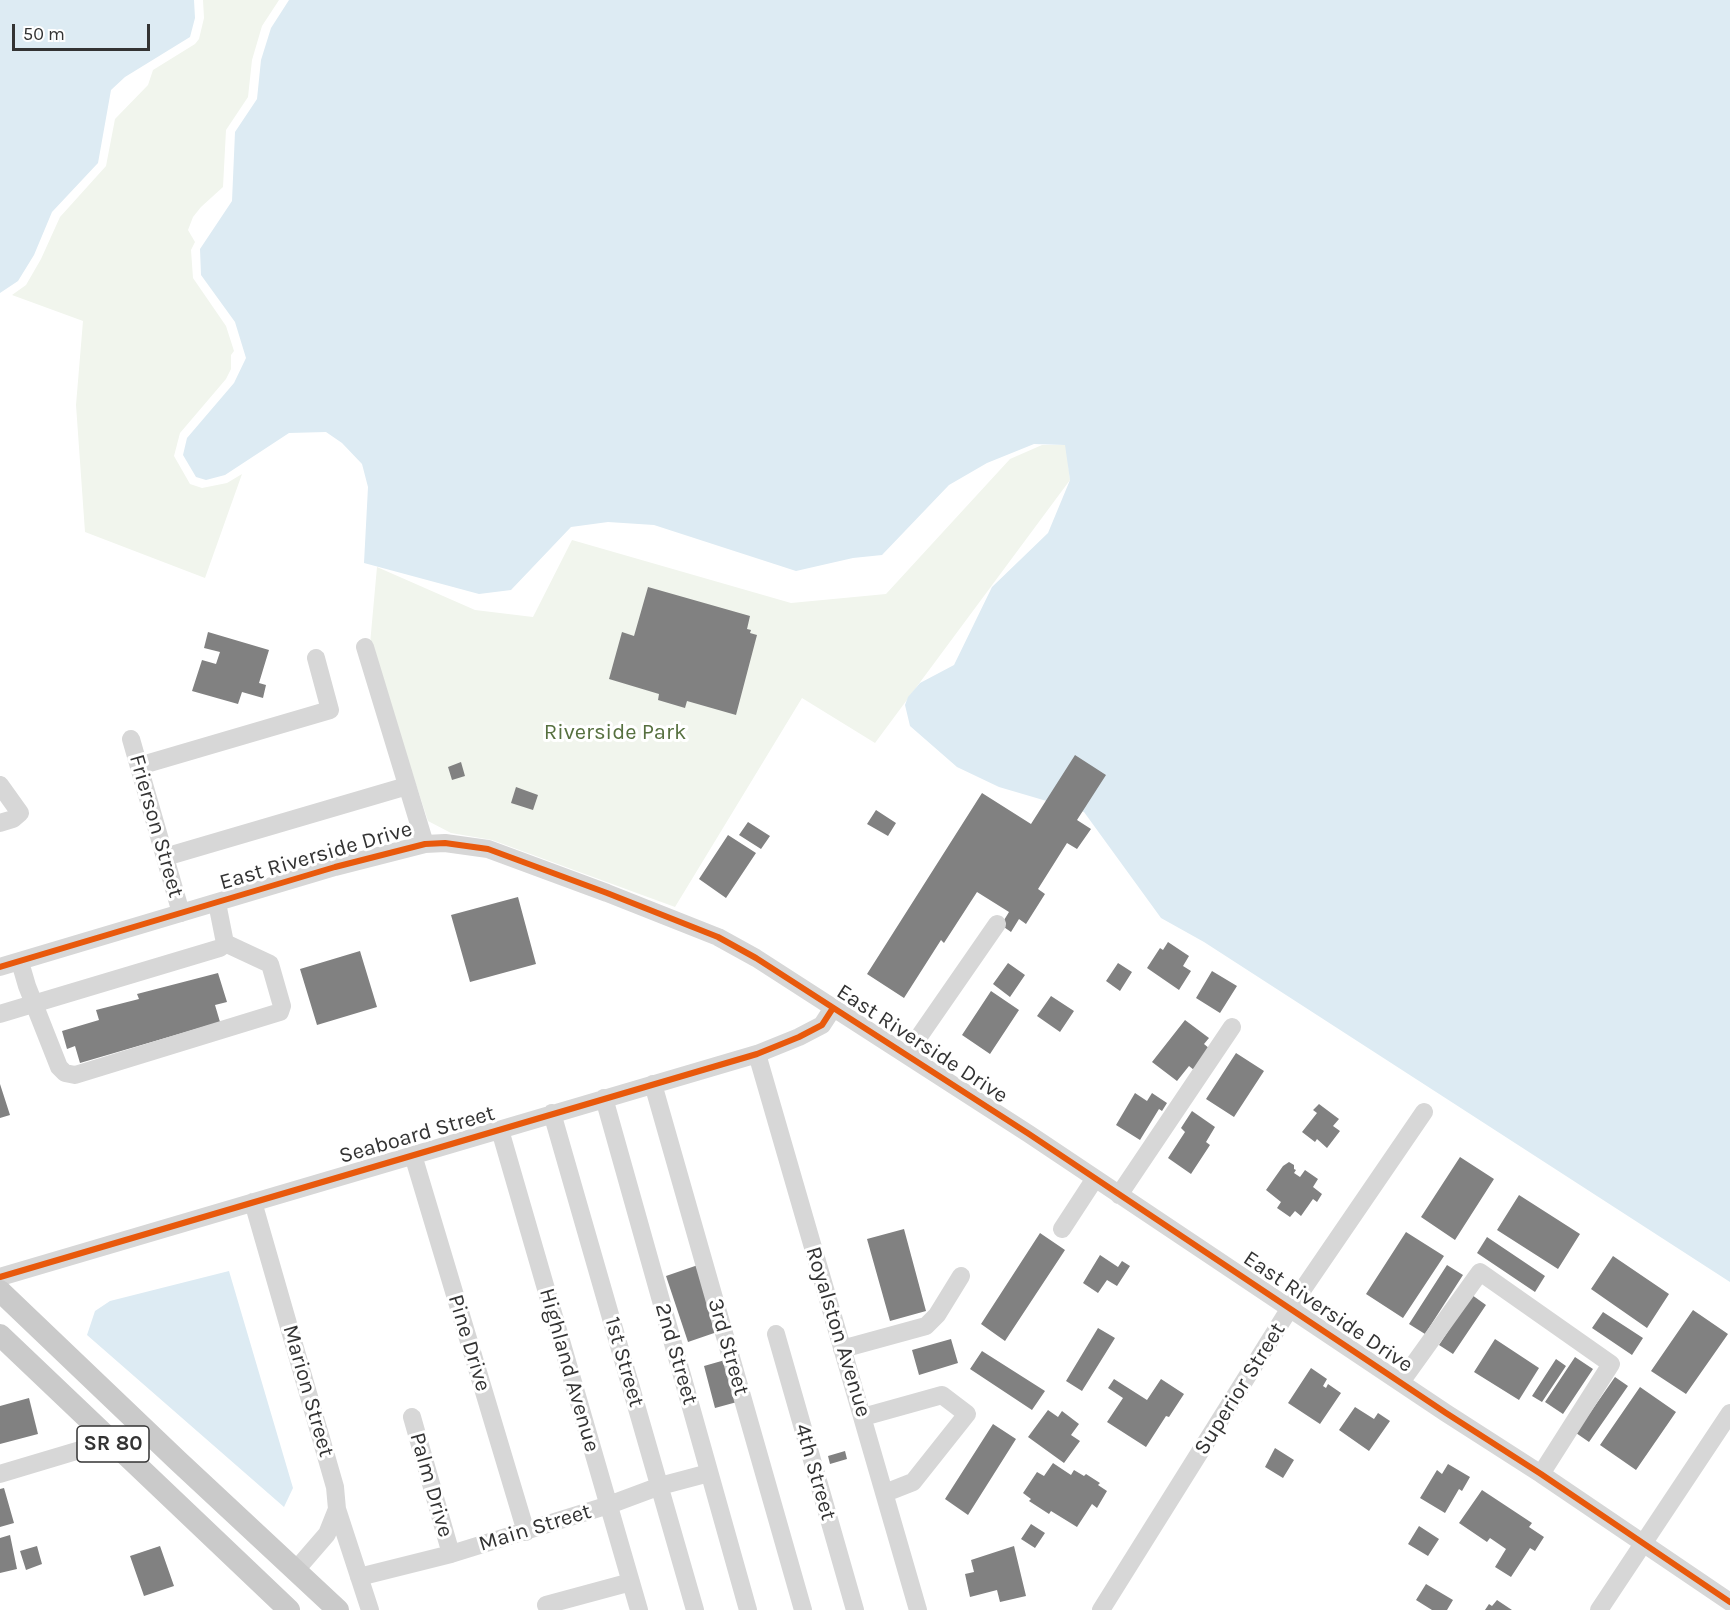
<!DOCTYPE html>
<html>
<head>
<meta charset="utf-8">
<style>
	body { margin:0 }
	#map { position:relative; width:1730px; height:1610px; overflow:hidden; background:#fff; font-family:Karla,sans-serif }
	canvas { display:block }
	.scale { position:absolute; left:12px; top:24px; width:138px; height:27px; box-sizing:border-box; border:3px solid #333; border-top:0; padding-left:8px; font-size:18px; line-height:21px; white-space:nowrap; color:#333; -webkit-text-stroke:4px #fff; paint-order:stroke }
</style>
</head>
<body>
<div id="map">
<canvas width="1730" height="1610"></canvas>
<div class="scale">50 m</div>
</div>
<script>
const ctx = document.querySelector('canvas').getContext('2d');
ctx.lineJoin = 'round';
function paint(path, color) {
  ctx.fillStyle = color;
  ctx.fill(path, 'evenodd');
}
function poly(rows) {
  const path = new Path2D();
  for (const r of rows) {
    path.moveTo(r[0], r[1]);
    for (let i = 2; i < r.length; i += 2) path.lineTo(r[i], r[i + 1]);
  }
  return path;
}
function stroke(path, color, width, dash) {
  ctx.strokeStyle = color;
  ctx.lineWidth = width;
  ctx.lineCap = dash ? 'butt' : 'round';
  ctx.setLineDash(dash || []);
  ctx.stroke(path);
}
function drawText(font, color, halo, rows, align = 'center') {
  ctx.font = font + ' Karla,sans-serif';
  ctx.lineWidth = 6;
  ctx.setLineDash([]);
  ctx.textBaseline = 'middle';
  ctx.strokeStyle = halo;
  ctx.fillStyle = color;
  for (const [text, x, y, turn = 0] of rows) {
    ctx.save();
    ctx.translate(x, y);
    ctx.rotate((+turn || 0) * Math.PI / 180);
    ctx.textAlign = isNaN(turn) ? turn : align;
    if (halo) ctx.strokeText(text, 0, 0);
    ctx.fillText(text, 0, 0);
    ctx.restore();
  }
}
paint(poly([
	[203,0,279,0,262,26,252,60,248,97,226,130,223,187,201,207,193,217,188,230,195,242,191,250,193,278,226,326,234,351,231,355,231,369,226,379,180,433,174,456,190,484,202,488,227,483,242,474,205,578,85,532,76,405,83,321,12,295,26,285,41,259,60,217,106,166,115,119,148,85,153,70,195,44,199,39,204,18],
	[1042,445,1066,445,1070,480,875,743,802,698,675,907,492,840,451,833,428,821,370,644,377,567,475,610,533,617,572,540,791,603,886,594,1010,459]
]), '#f1f5ed');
paint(poly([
	[0,0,194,0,195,18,190,37,125,77,111,90,98,163,52,212,34,255,18,281,0,293],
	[289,0,1730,0,1730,1282,1204,942,1161,918,1084,812,999,787,957,767,910,726,905,705,908,697,920,683,954,665,992,587,1048,533,1070,480,1065,445,1034,444,987,463,949,485,882,555,853,558,796,571,654,525,608,522,571,527,511,590,479,594,364,563,368,487,362,464,342,443,326,432,289,433,225,475,206,480,196,477,183,455,187,438,234,383,246,358,235,322,201,275,200,249,232,201,235,132,257,99,261,60,271,28],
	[229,1271,293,1488,284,1507,87,1335,95,1311,110,1301]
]), '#ddebf3');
paint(poly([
	[648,587,750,616,747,629,751,630,750,633,757,635,736,715,687,701,685,708,658,700,659,694,609,679,622,632,634,636],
	[208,632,269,650,259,683,266,685,263,698,242,692,238,704,192,691,202,660,216,664,220,652,204,648],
	[1075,755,1106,775,1077,820,1091,829,1077,849,1067,843,1038,889,1045,894,1026,924,1019,919,1011,932,1001,925,1009,912,977,892,944,943,941,940,904,998,867,974,982,793,1031,824],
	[461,762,465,776,452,780,448,767],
	[516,787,538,795,533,810,511,803],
	[876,810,896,823,888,836,867,824],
	[748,822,770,836,761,849,739,835],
	[728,835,756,853,726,898,699,879],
	[518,897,536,964,470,982,451,915],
	[1168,942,1189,956,1183,966,1191,971,1179,990,1147,968,1160,948,1163,950],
	[360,951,377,1007,317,1025,300,969],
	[1008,963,1025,975,1010,997,993,984],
	[1118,963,1132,972,1120,991,1106,981],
	[1212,971,1237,986,1220,1013,1196,998],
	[218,973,227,1002,215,1005,220,1022,80,1063,75,1046,67,1049,62,1031,99,1020,96,1010,139,999,137,994],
	[991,991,1019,1010,990,1054,962,1035],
	[1051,996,1074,1011,1060,1032,1037,1016],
	[1185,1020,1209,1038,1204,1044,1210,1049,1194,1070,1189,1066,1177,1081,1152,1062],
	[1236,1053,1264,1071,1234,1117,1206,1099],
	[0,1084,10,1115,0,1118],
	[1135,1093,1147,1101,1152,1093,1167,1103,1162,1111,1159,1109,1140,1140,1116,1125],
	[1319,1104,1339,1119,1333,1126,1340,1131,1327,1148,1317,1139,1315,1142,1302,1132,1317,1113,1313,1110],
	[1192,1111,1215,1127,1206,1142,1210,1145,1191,1174,1168,1158,1185,1132,1181,1128],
	[1460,1157,1494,1179,1455,1240,1421,1217],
	[1289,1162,1294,1165,1294,1169,1296,1170,1294,1173,1300,1177,1305,1170,1318,1179,1313,1187,1322,1194,1317,1202,1313,1199,1301,1216,1295,1211,1290,1217,1277,1208,1281,1202,1266,1190,1283,1166],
	[1519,1195,1580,1234,1558,1269,1497,1230],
	[904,1229,926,1311,890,1321,867,1239],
	[1406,1232,1444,1256,1403,1318,1366,1294],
	[1040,1233,1065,1250,1005,1341,981,1324],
	[1487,1237,1545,1276,1535,1292,1477,1253],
	[1100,1255,1118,1267,1122,1261,1130,1266,1117,1286,1107,1280,1098,1293,1083,1283],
	[1613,1256,1669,1294,1647,1328,1591,1289],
	[698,1265,720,1331,688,1342,666,1276],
	[1447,1265,1463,1275,1425,1334,1409,1324],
	[1472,1295,1486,1305,1453,1354,1439,1345],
	[1693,1310,1728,1334,1686,1394,1651,1371],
	[1603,1312,1643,1338,1632,1355,1592,1328],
	[1098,1328,1115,1338,1082,1391,1066,1381],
	[951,1339,958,1363,919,1375,912,1350],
	[1495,1339,1539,1368,1519,1400,1474,1372],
	[982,1351,1045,1391,1032,1410,970,1369],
	[1575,1357,1593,1369,1563,1414,1545,1402],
	[1556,1359,1566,1366,1542,1402,1532,1396],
	[725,1360,737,1402,715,1408,704,1366],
	[1311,1368,1327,1379,1323,1386,1326,1388,1328,1384,1341,1393,1320,1424,1288,1403],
	[1615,1377,1628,1386,1589,1442,1576,1433],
	[1114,1379,1147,1400,1161,1379,1184,1394,1169,1417,1166,1416,1146,1447,1107,1422,1123,1398,1108,1388],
	[1640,1387,1676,1412,1636,1470,1600,1445],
	[29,1398,38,1434,0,1444,0,1406],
	[1355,1407,1374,1419,1378,1413,1390,1421,1369,1451,1339,1430],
	[1048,1410,1058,1417,1062,1411,1079,1424,1071,1435,1080,1441,1064,1463,1028,1437],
	[993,1424,1016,1439,968,1515,945,1499],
	[1275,1448,1294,1460,1283,1478,1265,1467],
	[845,1451,847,1459,830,1464,828,1456],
	[1053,1463,1071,1475,1074,1470,1084,1476,1086,1474,1100,1483,1098,1485,1107,1491,1097,1508,1092,1504,1077,1527,1051,1511,1049,1514,1029,1501,1031,1499,1023,1493,1037,1472,1044,1476],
	[1448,1464,1470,1477,1462,1491,1459,1489,1445,1513,1420,1498,1437,1470,1442,1474],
	[4,1488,14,1523,0,1527,0,1489],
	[1482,1490,1532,1523,1529,1527,1544,1537,1535,1551,1530,1548,1511,1577,1495,1567,1506,1549,1490,1538,1487,1542,1459,1523],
	[1031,1524,1045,1533,1035,1548,1021,1539],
	[1419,1526,1439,1539,1428,1556,1408,1544],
	[10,1535,17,1569,0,1573,0,1538],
	[37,1546,42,1564,26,1570,20,1551],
	[160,1546,174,1586,144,1596,130,1556],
	[1014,1546,1026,1596,1000,1602,997,1590,970,1597,965,1574,974,1572,971,1560],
	[1426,1584,1453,1600,1447,1610,1432,1610,1416,1600],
	[1497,1600,1512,1610,1485,1610,1489,1604,1492,1606]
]), '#818181');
stroke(poly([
	[365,647,425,844],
	[131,739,181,913],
	[139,766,330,710,316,658],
	[0,785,20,813,13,819,0,823],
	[165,857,407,786],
	[20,962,27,986,59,1067,65,1073,75,1075,280,1012,282,1006,270,964,225,943],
	[0,967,335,867,425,844,445,843,488,849,607,893,718,937,756,958,1029,1134,1446,1413,1541,1474,1730,1602],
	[0,1014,220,948,225,943,217,903],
	[757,1054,918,1610],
	[907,1054,997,924],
	[653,1084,803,1610],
	[604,1098,748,1610],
	[552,1113,695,1610],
	[500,1130,639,1610],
	[413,1155,526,1532],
	[1119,1195,1232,1027],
	[253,1202,335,1487,337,1509,327,1534,295,1571],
	[1062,1229,1094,1180],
	[0,1277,757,1054,799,1037,822,1025,833,1008],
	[776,1334,855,1610],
	[842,1349,926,1326,937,1315,961,1276],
	[1401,1382,1480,1272,1611,1364,1541,1474],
	[412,1417,451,1554],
	[863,1417,942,1395,967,1414,913,1482,885,1493],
	[0,1474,110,1441],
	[337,1509,370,1610],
	[359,1577,451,1554,609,1505,660,1486,709,1473],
	[546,1605,631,1582],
	[1101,1610,1290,1308,1424,1112],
	[1599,1610,1730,1413]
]), '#d7d7d7', 18);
stroke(poly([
	[0,1291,177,1460,338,1610],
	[0,1335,289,1610]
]), '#cacaca', 22);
stroke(poly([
	[0,967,335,867,425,844,445,843,488,849,607,893,718,937,756,958,1029,1134,1446,1413,1541,1474,1730,1602],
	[0,1277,757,1054,799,1037,822,1025,833,1008]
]), '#e8590c', 6);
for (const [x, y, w] of [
	[113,1444,72]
]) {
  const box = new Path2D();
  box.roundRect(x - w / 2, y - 18, w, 36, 4.5);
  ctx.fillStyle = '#fff';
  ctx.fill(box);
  stroke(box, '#333', 1.5);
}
drawText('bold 21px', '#333', null, [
	["SR 80",113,1444]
]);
drawText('22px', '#56703f', '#fff', [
	["Riverside Park",615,733]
]);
drawText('22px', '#333', '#fff', [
	["Frierson Street",156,826,74],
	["East Riverside Drive",316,856,-16],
	["East Riverside Drive",922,1044,33],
	["Seaboard Street",417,1135,-16],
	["East Riverside Drive",1328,1312,34],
	["Royalston Avenue",838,1332,73],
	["Pine Drive",469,1343,73],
	["3rd Street",728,1347,74],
	["2nd Street",676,1354,74],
	["1st Street",624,1362,74],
	["Highland Avenue",569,1370,74],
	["Superior Street",1240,1389,-58],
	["Marion Street",308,1391,74],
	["4th Street",815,1472,74],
	["Palm Drive",431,1485,74],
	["Main Street",535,1528,-17]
]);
</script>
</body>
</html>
